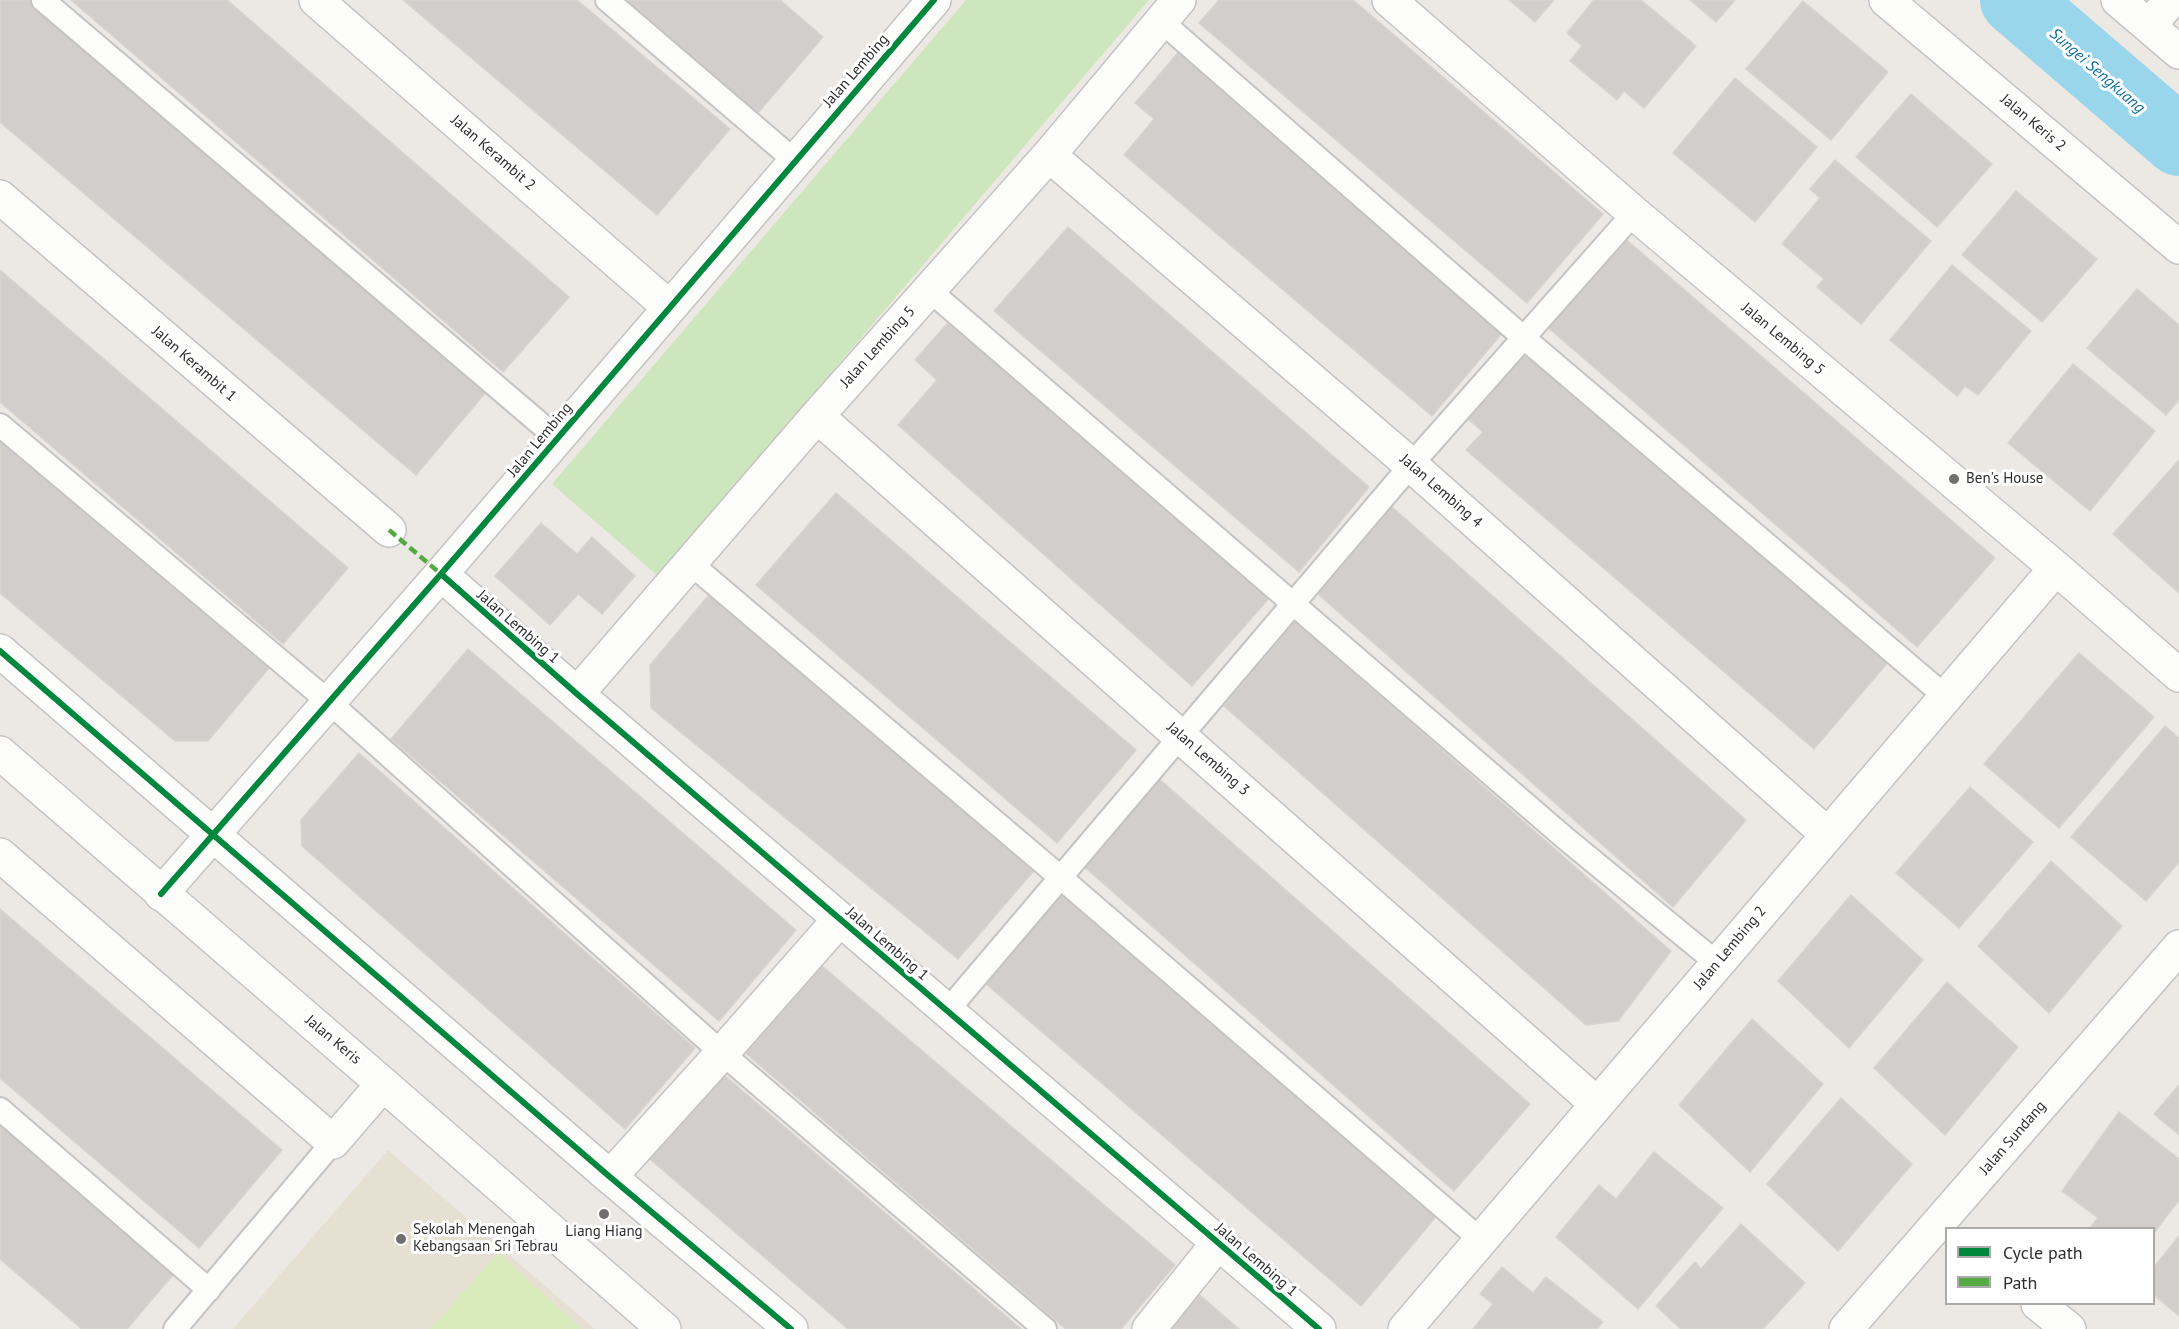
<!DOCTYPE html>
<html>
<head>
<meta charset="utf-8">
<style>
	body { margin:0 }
	#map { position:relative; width:2179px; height:1329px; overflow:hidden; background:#ece8e4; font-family:"PT Sans",sans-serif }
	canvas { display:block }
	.legend { position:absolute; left:1945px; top:1227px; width:210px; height:78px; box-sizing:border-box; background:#fff; border:2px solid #ababab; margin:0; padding:8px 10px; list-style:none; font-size:18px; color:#2e2e2e }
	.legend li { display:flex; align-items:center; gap:12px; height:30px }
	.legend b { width:30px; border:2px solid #ababab }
</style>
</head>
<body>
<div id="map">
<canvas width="2179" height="1329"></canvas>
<ul class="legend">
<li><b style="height:8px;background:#00873e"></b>Cycle path</li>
<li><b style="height:8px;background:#54ab44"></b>Path</li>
</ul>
</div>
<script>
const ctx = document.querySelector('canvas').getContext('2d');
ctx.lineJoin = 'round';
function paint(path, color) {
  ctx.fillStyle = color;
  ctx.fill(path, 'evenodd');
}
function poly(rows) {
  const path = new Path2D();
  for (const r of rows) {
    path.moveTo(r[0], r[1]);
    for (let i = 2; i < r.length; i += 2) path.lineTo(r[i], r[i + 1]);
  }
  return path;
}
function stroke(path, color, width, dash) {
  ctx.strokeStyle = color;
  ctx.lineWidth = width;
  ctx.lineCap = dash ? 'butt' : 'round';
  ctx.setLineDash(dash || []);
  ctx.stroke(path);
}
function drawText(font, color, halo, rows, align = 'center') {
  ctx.font = font + ' "PT Sans",sans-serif';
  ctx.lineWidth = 6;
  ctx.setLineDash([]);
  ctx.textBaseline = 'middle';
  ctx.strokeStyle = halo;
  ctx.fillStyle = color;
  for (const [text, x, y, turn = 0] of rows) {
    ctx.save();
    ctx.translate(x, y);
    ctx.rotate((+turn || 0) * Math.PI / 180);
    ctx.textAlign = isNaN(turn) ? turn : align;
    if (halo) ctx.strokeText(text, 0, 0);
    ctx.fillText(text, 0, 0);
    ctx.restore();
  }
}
paint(poly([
	[388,1150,595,1329,233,1329]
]), '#e6e0d3');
paint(poly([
	[966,0,1149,0,658,576,552,484]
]), '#cee6be');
paint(poly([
	[498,1253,582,1329,430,1329]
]), '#d9eabb');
stroke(poly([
	[2015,0,2179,141]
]), '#99d6ec', 70);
const building = poly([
	[0,0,39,0,492,385,416,475,0,122,0,0],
	[71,0,227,0,569,297,503,372,71,0],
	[403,0,577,0,730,129,657,215,403,0],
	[626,0,780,0,823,37,757,114,626,0],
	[1219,0,1353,0,1603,214,1527,303,1199,23,1219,0],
	[1509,0,1554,0,1535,22,1509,0],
	[1594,0,1641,0,1696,46,1644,108,1624,91,1617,100,1570,61,1582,46,1567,33,1594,0],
	[1690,0,1735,0,1716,22,1690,0],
	[1803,1,1888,72,1831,140,1746,69,1803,1],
	[1182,48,1509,325,1432,416,1124,155,1154,119,1135,103,1182,48],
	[1735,78,1817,147,1755,222,1673,153,1735,78],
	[1911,94,1992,164,1937,227,1856,157,1911,94],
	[1835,160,1931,241,1861,324,1817,287,1824,279,1782,244,1820,198,1810,189,1835,160],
	[2016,191,2097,259,2042,322,1962,255,2016,191],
	[1068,227,1369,487,1299,572,994,311,1068,227],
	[1621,235,1995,558,1917,647,1544,324,1621,235],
	[1952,265,2031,331,1978,395,1965,386,1957,396,1890,340,1952,265],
	[0,270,348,568,283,644,0,402,0,270],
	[2137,289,2179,325,2179,400,2166,415,2087,348,2137,289],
	[954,316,1271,596,1192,686,898,425,937,380,915,360,954,316],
	[1527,350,1889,661,1814,749,1466,450,1483,432,1468,419,1527,350],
	[2073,364,2155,431,2090,511,2008,443,2073,364],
	[0,441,269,668,208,741,175,741,0,593,0,441],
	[2179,460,2179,593,2113,534,2179,460],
	[836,493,1136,750,1057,843,756,585,836,493],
	[1392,507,1746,820,1673,907,1318,594,1392,507],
	[541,523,577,554,592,537,635,576,602,614,578,594,550,625,495,576,541,523],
	[713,590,1038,866,958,959,651,708,650,665,713,590],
	[1295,621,1671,951,1618,1021,1586,1025,1224,706,1295,621],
	[468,649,796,930,719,1021,391,739,468,649],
	[2079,653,2154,717,2059,828,1984,764,2079,653],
	[2165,726,2179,738,2179,862,2146,901,2071,837,2165,726],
	[359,753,695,1048,625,1129,302,846,301,820,359,753],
	[1157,777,1530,1104,1454,1191,1081,864,1157,777],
	[1970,787,2033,842,1959,928,1896,873,1970,787],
	[2051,861,2122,926,2049,1013,1978,946,2051,861],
	[1064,890,1440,1212,1361,1306,985,983,1064,890],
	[1851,895,1923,960,1849,1048,1778,981,1851,895],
	[0,909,282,1150,199,1248,0,1078,0,909],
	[815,960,1175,1265,1121,1329,1066,1329,741,1049,815,960],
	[1947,982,2018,1047,1945,1135,1874,1068,1947,982],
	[1752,1019,1823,1084,1750,1172,1679,1105,1752,1019],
	[717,1069,1021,1329,848,1329,644,1154,717,1069],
	[2179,1085,2179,1135,2154,1114,2179,1085],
	[1841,1098,1912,1164,1838,1251,1767,1184,1841,1098],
	[2119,1112,2179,1159,2179,1200,2154,1233,2154,1228,2090,1228,2098,1218,2062,1191,2119,1112],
	[0,1120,177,1270,127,1329,82,1329,0,1259,0,1120],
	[1654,1152,1723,1208,1638,1309,1556,1237,1599,1185,1616,1199,1654,1152],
	[1741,1224,1805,1283,1763,1329,1681,1329,1656,1306,1695,1262,1701,1269,1741,1224],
	[2179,1236,2179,1316,2154,1295,2154,1267,2179,1236],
	[1502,1267,1533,1293,1546,1277,1603,1322,1597,1329,1473,1329,1493,1304,1480,1294,1502,1267],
	[1194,1290,1239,1329,1162,1329,1194,1290]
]);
paint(building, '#d1cecb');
stroke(building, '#d7d4d0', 1.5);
const service = poly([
	[43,0,557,438],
	[607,0,795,161],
	[1161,21,1524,338,1946,697],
	[929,290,1565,838,1717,963],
	[0,425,329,702,722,1053,1045,1329],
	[690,563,1060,877,1481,1240],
	[947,1011,1411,465,1634,213],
	[0,1109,209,1290],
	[175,1329,333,1142]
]);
const minor = poly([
	[316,0,669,307],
	[1389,0,1634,213,2056,568,2179,675],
	[1886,0,2179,247],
	[2118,0,2179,52],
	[2149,26,2171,0],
	[1049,155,1411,465,1827,834],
	[0,197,389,530],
	[817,416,1597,1104],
	[441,574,577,694,1319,1329],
	[0,651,610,1177,791,1329],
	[577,694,817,416,1049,155,1179,0],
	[0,855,333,1142,383,1084],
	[161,894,441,574,934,0],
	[610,1177,722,1053,840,919],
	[2038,1304,2069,1329],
	[1149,1329,1218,1243],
	[1405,1329,2056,568],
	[1846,1329,2179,947]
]);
const tertiary = poly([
	[0,753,383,1084,664,1329]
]);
stroke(service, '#c5c4c5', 26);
stroke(minor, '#c5c4c5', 36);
stroke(tertiary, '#c5c4c5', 36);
stroke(service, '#fcfcfb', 22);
stroke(minor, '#fcfcfb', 33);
stroke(tertiary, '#fcfcfb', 33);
stroke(poly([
	[389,530,441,574]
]), '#54ab44', 4.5, [9, 4.5]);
stroke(poly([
	[441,574,577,694,1319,1329],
	[0,651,610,1177,791,1329],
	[161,894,441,574,934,0]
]), '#00873e', 6);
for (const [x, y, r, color] of [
	[1954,479,6,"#706f6e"],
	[604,1214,6,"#706f6e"],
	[401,1239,6,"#706f6e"]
]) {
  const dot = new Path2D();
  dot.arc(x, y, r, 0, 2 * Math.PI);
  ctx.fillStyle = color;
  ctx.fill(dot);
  stroke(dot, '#fff', 2);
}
drawText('15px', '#2e2e2e', '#fff', [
	["Jalan Lembing",856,71,-49],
	["Jalan Keris 2",2033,123,40],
	["Jalan Kerambit 2",493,153,41],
	["Jalan Lembing 5",1783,339,40],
	["Jalan Lembing 5",878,347,-48],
	["Jalan Kerambit 1",194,364,41],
	["Jalan Lembing",540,440,-50],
	["Jalan Lembing 4",1441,491,41],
	["Jalan Lembing 1",518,627,41],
	["Jalan Lembing 3",1208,759,41],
	["Jalan Lembing 1",887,944,41],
	["Jalan Lembing 2",1730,948,-50],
	["Jalan Keris",333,1040,40],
	["Jalan Sundang",2013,1138,-49],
	["Jalan Lembing 1",1256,1260,41]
]);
drawText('15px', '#2e2e2e', '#fff', [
	["Ben's House",1966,479],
	["Sekolah Menengah",413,1230],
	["Kebangsaan Sri Tebrau",413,1247],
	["Liang Hiang",604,1232,"center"]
], 'left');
drawText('italic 16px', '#0d6fa3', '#fff', [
	["Sungei Sengkuang",2097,71,41]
]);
</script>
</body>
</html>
